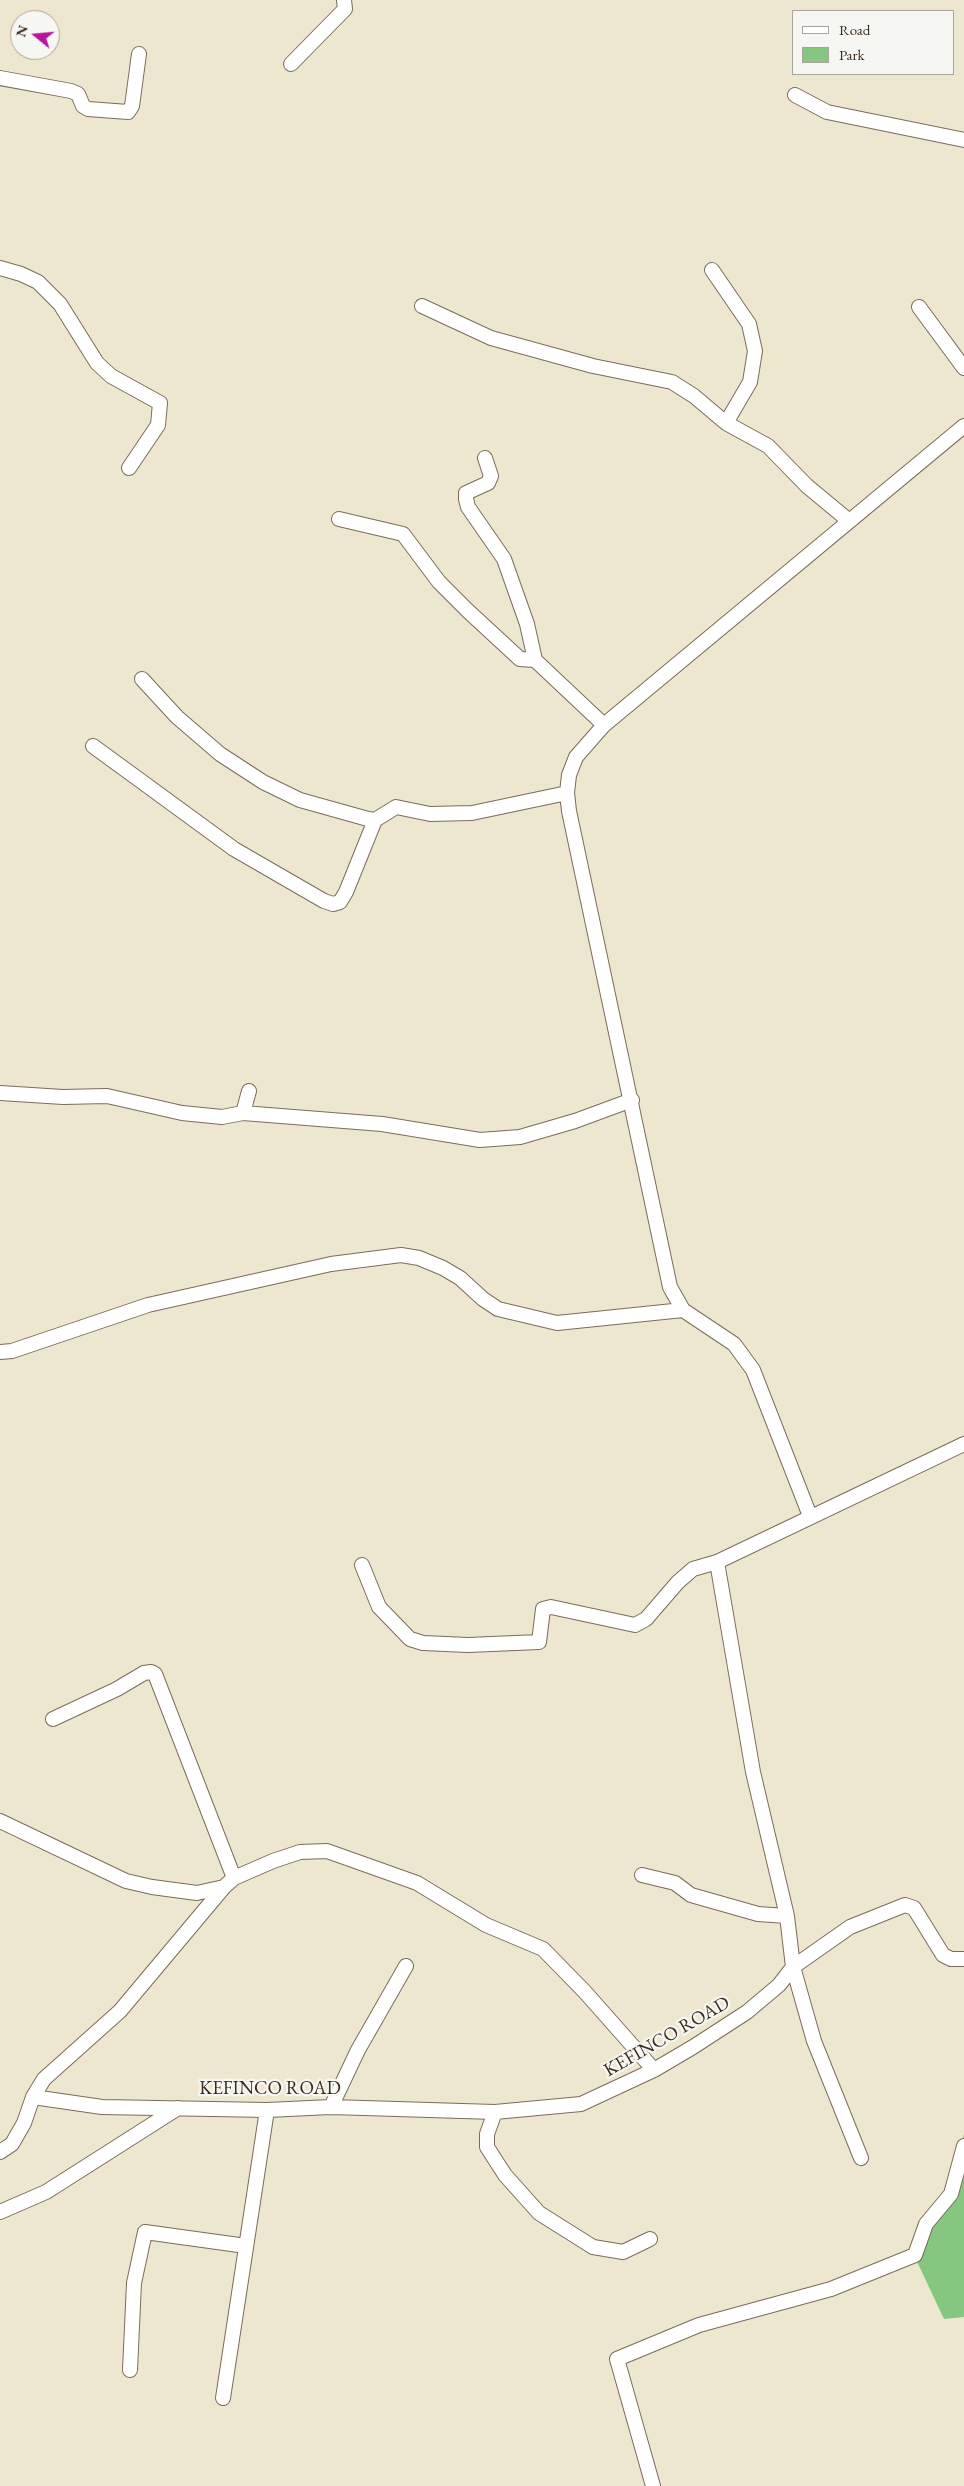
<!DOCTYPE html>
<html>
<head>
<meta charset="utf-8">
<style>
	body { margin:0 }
	#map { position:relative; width:964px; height:2486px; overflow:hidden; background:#eee7cf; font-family:"EB Garamond",serif }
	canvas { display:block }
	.legend { position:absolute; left:792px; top:10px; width:162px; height:65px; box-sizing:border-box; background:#f6f6f2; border:1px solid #aba49d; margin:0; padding:6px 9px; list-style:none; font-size:15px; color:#3b2a1e }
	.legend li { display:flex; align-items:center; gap:10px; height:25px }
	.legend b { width:25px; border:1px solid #aba49d }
	.north { position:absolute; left:10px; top:10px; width:50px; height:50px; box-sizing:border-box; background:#f6f6f2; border:1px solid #aba49d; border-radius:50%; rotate:287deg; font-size:14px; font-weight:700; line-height:20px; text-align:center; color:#3b2a1e }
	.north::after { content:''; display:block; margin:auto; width:18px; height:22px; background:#b5179e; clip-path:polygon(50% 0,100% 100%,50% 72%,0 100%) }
</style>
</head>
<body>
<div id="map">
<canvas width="964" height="2486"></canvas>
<ul class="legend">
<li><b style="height:6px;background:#fff"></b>Road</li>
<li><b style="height:14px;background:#85c780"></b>Park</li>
</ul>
<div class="north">N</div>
</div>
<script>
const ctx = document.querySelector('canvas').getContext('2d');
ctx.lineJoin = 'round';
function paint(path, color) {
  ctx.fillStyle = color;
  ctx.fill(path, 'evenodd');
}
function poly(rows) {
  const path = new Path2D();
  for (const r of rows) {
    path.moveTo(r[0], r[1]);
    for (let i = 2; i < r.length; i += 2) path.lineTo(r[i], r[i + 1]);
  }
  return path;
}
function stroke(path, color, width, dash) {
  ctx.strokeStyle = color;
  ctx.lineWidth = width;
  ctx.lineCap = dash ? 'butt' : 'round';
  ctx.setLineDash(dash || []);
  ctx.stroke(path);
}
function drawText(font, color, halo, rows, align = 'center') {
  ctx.font = font + ' "EB Garamond",serif';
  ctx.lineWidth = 4.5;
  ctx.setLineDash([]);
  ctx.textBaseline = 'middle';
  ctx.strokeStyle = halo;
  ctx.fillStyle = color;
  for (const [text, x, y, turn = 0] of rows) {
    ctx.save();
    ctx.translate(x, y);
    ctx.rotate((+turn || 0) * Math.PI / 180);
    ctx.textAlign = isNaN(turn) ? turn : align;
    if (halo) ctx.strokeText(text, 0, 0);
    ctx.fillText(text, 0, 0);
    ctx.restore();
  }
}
paint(poly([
	[964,2134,964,2317,944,2319,912,2251,948,2191]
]), '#85c780');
const minor = poly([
	[291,64,345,9,344,0],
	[0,78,71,91,78,94,83,106,88,109,128,112,132,106,139,54],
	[795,95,827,112,964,140],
	[0,268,21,274,38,282,60,304,97,363,111,376,160,403,158,425,129,468],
	[712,270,749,324,755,351,750,382,726,423,768,446,807,486,848,520],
	[422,306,491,338,593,366,672,382,694,396,726,423],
	[919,307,964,368],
	[485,458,491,476,488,483,466,493,466,499,468,507,504,559,527,624,535,660,604,725],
	[339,519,403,534,439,582,468,611,520,659,535,660],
	[142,679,177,717,220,754,263,782,300,800,368,819,375,820,396,807,430,814,472,813,567,793],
	[93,746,234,849,324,901,333,904,340,902,346,892,375,820],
	[0,1093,63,1097,107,1096,182,1113,222,1117,243,1113,382,1124,480,1140,520,1137,575,1121,632,1100],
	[243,1113,249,1091],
	[0,1352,12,1351,148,1305,331,1264,401,1255,419,1258,443,1268,460,1278,483,1299,498,1309,557,1323,683,1310],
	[810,1516,753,1370,734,1344,683,1310,670,1287,569,811,567,793,569,775,576,757,604,725,964,426],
	[717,1562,753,1772,787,1916,793,1967,814,2041,861,2158],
	[362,1565,379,1607,410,1639,423,1643,468,1645,539,1642,543,1609,551,1607,635,1625,646,1619,678,1582,693,1569,717,1562,964,1444],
	[53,1719,117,1689,144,1673,151,1672,155,1674,234,1878],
	[0,1821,126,1881,152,1887,197,1893,224,1887,234,1878,273,1861,300,1852,327,1851,417,1883,486,1925,543,1949,585,1992,654,2070],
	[642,1875,675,1883,691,1895,758,1914,787,1916],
	[33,2097,102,2107,267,2110,331,2107,495,2112,581,2104,654,2070,693,2047,747,2012,779,1985,793,1967,850,1927,905,1905,914,1908,943,1955,951,1959,964,1959],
	[331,2107,358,2050,406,1966],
	[495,2112,487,2134,487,2147,505,2175,539,2213,593,2247,623,2252,650,2239],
	[0,2152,12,2144,24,2123,33,2097,44,2079,120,2011,224,1887],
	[0,2212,46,2192,178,2108],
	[130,2370,134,2283,145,2232,246,2246],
	[223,2398,267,2110],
	[653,2486,617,2359,699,2325,831,2289,915,2255,926,2224,951,2194,964,2146]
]);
stroke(minor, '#7a6c5c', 16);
stroke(minor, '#fff', 14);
drawText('19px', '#3b2a1e', '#f6f6f2', [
	["KEFINCO ROAD",667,2037,-30],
	["KEFINCO ROAD",270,2089]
]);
</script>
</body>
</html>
